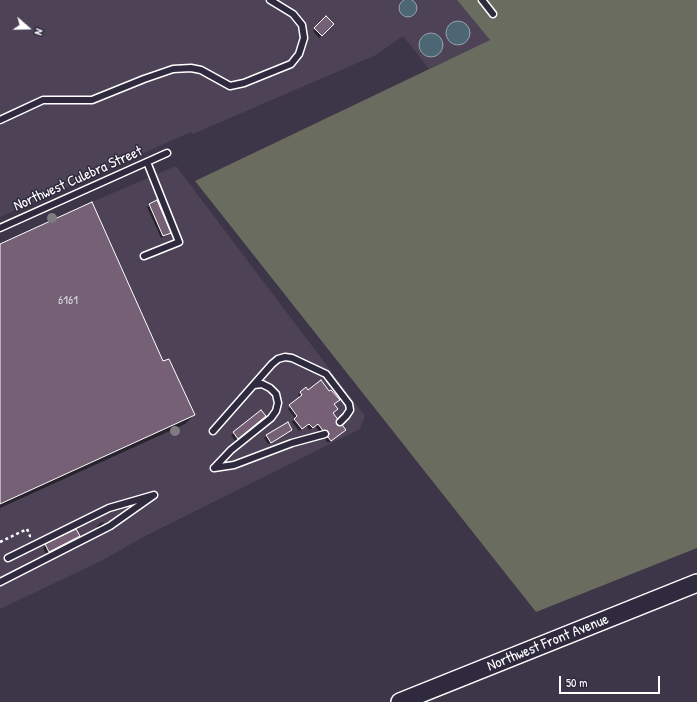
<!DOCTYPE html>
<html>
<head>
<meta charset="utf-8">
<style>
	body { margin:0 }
	#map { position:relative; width:697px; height:702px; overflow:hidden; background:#3d3548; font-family:"Patrick Hand",sans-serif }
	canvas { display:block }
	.north { position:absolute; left:8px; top:8px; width:40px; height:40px; -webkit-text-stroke:3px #2f2a3d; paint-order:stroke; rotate:110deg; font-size:11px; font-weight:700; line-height:16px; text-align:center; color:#fff }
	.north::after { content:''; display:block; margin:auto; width:14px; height:18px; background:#fff; clip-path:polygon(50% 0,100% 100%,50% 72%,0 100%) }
	.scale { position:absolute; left:559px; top:676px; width:101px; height:18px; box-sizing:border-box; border:2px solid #fff; border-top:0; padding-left:5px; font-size:12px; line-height:14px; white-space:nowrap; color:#fff; -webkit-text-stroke:3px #2f2a3d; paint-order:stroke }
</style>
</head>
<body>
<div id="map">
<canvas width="697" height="702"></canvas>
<div class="north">N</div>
<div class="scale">50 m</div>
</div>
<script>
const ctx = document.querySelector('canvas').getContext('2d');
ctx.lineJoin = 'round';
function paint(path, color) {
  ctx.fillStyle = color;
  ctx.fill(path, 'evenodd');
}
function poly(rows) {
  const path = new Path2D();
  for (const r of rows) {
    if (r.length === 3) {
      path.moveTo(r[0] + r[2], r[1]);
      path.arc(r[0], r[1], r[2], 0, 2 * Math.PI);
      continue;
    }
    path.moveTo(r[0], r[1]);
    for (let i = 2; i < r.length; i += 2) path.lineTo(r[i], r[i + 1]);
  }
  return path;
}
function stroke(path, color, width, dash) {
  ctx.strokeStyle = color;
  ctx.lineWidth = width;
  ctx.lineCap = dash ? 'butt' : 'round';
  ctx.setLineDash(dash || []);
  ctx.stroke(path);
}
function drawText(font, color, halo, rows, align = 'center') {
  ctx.font = font + ' "Patrick Hand",sans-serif';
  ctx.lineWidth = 3;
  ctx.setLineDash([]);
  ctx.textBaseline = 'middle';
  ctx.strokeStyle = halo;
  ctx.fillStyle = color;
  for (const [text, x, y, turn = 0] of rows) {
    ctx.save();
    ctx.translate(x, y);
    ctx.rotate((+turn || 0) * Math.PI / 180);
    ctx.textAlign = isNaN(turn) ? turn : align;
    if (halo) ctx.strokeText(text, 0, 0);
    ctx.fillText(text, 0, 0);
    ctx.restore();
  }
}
paint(poly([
	[0,0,457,0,490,40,429,69,403,36,376,55,193,134,191,132,0,217],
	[176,166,365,416,360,429,145,536,101,561,0,609,0,244,92,202]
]), '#4e4256');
paint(poly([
	[457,0,697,0,697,548,536,612,195,181,490,40]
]), '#696c5e');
const water = poly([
	[408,8,9],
	[458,33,12],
	[431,45,12]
]);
paint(water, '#4d6674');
stroke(water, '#94a3ac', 1);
paint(poly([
	[326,17,333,24,319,38,313,31],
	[150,205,170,232,168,235,161,238,147,207],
	[0,245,163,363,194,415,185,424,0,508],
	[308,392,333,404,332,413,342,432,328,443,315,426,310,430,306,426,299,431,292,422,295,418,288,409,300,398,298,395,301,393],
	[262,419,235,441,231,435,234,433],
	[291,430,289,433,268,444,264,438,267,435],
	[103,522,104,523,101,526,97,527,97,526,99,524],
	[79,536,76,539,46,554,43,548,46,545]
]), '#0007');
const building = poly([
	[326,16,334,24,322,36,314,28,326,16],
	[157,200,171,233,163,236,149,204,157,200],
	[92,202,163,361,169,359,195,415,0,504,0,244,92,202],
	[321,380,329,391,331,390,340,400,334,404,338,409,333,413,346,430,331,441,318,424,313,428,309,424,302,429,294,419,297,416,289,405,302,395,300,392,306,387,308,390,321,380],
	[261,410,266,416,238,439,233,432,261,410],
	[288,422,292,430,271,443,266,435,288,422],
	[76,529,80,536,49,552,45,544,76,529]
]);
paint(building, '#756076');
stroke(building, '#fff', 1);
const lane = poly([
	[482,0,493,14],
	[0,120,43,100,92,100,144,79,173,69,191,68,201,70,230,86,244,83,291,64,299,54,304,38,302,25,293,14,270,0],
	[0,228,167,153],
	[144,256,179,242,147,162],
	[213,431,272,364,278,359,285,357,292,358,326,374,349,404,350,410,346,416,340,422],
	[214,468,231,450,271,418,276,411,278,403,276,394,270,388,262,384,254,385],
	[214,468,234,465,292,443,325,434],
	[0,582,110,526,154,495,109,508,8,558]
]);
const secondary = poly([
	[400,702,697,583]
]);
stroke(lane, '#fff', 9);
stroke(secondary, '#fff', 20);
stroke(poly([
	[0,542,27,529,30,536,31,536]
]), '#fff', 2.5, [3, 3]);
stroke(lane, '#2f2a3d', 6);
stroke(secondary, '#2f2a3d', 17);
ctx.fillStyle = '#7e7c80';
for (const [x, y] of [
	[52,218],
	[175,431]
]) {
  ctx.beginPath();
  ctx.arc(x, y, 5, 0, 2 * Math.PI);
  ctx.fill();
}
drawText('13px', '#dcd7dd', null, [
	["6161",68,301]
]);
drawText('15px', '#fff', '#2f2a3d', [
	["Northwest Culebra Street",78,179,-24],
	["Northwest Front Avenue",548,643,-22]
]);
</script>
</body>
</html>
